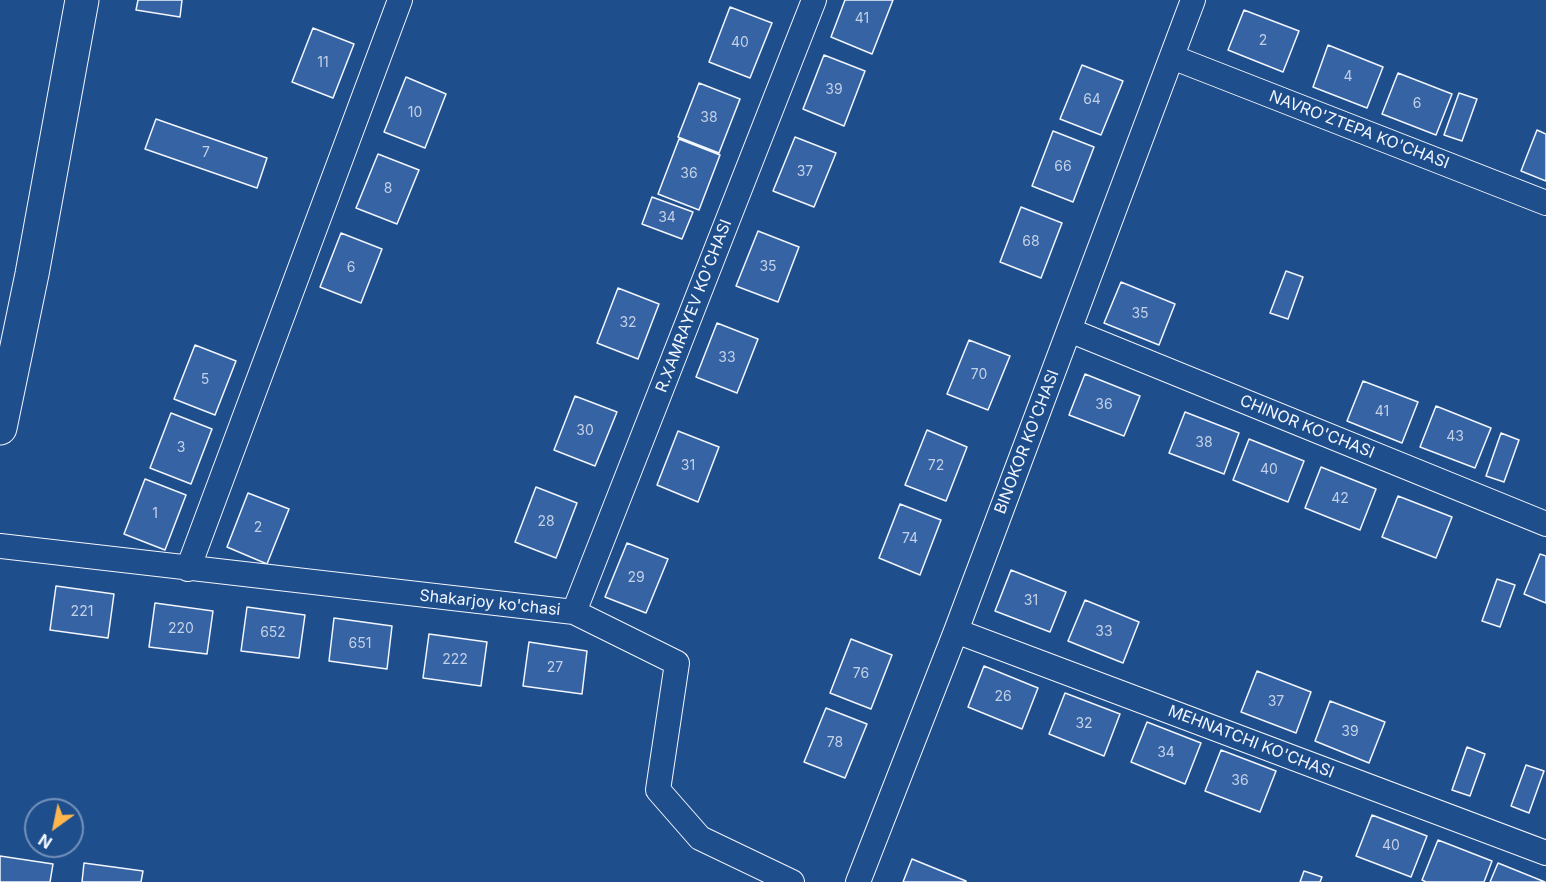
<!DOCTYPE html>
<html>
<head>
<meta charset="utf-8">
<style>
	body { margin:0 }
	#map { position:relative; width:1546px; height:882px; overflow:hidden; background:#1f4e8c; font-family:Inter,sans-serif }
	canvas { display:block }
	.north { position:absolute; left:24px; top:798px; width:60px; height:60px; box-sizing:border-box; background:#1f4e8c; border:2px solid #7391ba; border-radius:50%; rotate:213deg; font-size:16px; font-weight:700; line-height:24px; text-align:center; color:#f2f6ff }
	.north::after { content:''; display:block; margin:auto; width:21px; height:27px; background:#ffb74d; clip-path:polygon(50% 0,100% 100%,50% 72%,0 100%) }
</style>
</head>
<body>
<div id="map">
<canvas width="1546" height="882"></canvas>
<div class="north">N</div>
</div>
<script>
const ctx = document.querySelector('canvas').getContext('2d');
ctx.lineJoin = 'round';
function paint(path, color) {
  ctx.fillStyle = color;
  ctx.fill(path, 'evenodd');
}
function poly(rows) {
  const path = new Path2D();
  for (const r of rows) {
    path.moveTo(r[0], r[1]);
    for (let i = 2; i < r.length; i += 2) path.lineTo(r[i], r[i + 1]);
  }
  return path;
}
function stroke(path, color, width, dash) {
  ctx.strokeStyle = color;
  ctx.lineWidth = width;
  ctx.lineCap = dash ? 'butt' : 'round';
  ctx.setLineDash(dash || []);
  ctx.stroke(path);
}
function drawText(font, color, halo, rows, align = 'center') {
  ctx.font = font + ' Inter,sans-serif';
  ctx.lineWidth = 4.5;
  ctx.setLineDash([]);
  ctx.textBaseline = 'middle';
  ctx.strokeStyle = halo;
  ctx.fillStyle = color;
  for (const [text, x, y, turn = 0] of rows) {
    ctx.save();
    ctx.translate(x, y);
    ctx.rotate((+turn || 0) * Math.PI / 180);
    ctx.textAlign = isNaN(turn) ? turn : align;
    if (halo) ctx.strokeText(text, 0, 0);
    ctx.fillText(text, 0, 0);
    ctx.restore();
  }
}
const building = poly([
	[138,0,182,0,180,17,136,10,138,0],
	[845,0,893,0,872,54,831,37,845,0],
	[730,7,772,23,750,78,709,62,730,7],
	[1244,10,1299,31,1283,72,1228,50,1244,10],
	[313,28,354,44,333,98,292,82,313,28],
	[1328,45,1383,67,1367,108,1313,87,1328,45],
	[824,55,865,71,844,126,803,109,824,55],
	[1082,65,1123,81,1101,135,1060,119,1082,65],
	[1398,73,1452,94,1436,135,1382,114,1398,73],
	[406,77,446,94,425,148,384,132,406,77],
	[699,83,740,99,719,153,678,137,699,83],
	[1459,93,1477,99,1462,141,1444,135,1459,93],
	[156,119,267,158,257,188,145,149,156,119],
	[1537,130,1546,134,1546,181,1521,171,1537,130],
	[1053,131,1094,147,1073,202,1032,186,1053,131],
	[795,137,836,153,814,207,773,191,795,137],
	[679,139,720,155,699,210,658,194,679,139],
	[378,154,419,170,397,224,356,208,378,154],
	[652,197,693,212,682,239,642,224,652,197],
	[1021,207,1062,223,1041,278,1000,262,1021,207],
	[758,231,799,247,778,302,736,286,758,231],
	[341,233,382,249,361,303,320,287,341,233],
	[1286,271,1303,277,1288,319,1270,313,1286,271],
	[1121,282,1175,304,1159,345,1104,323,1121,282],
	[618,288,659,304,638,359,597,343,618,288],
	[717,323,758,339,737,393,696,377,717,323],
	[969,340,1010,356,988,410,947,394,969,340],
	[195,345,236,361,215,415,174,399,195,345],
	[1085,374,1140,396,1124,436,1069,415,1085,374],
	[1363,381,1418,402,1402,443,1347,421,1363,381],
	[575,396,617,412,595,466,554,450,575,396],
	[1436,406,1491,428,1475,468,1420,447,1436,406],
	[1185,412,1239,433,1224,474,1169,453,1185,412],
	[171,413,212,429,191,484,150,468,171,413],
	[927,430,967,447,946,501,905,485,927,430],
	[678,431,719,447,698,502,657,485,678,431],
	[1501,433,1519,440,1504,482,1486,476,1501,433],
	[1249,439,1304,461,1288,502,1233,480,1249,439],
	[1321,467,1376,489,1360,530,1305,508,1321,467],
	[145,479,186,495,165,550,124,534,145,479],
	[536,487,577,503,556,558,515,542,536,487],
	[248,493,289,509,267,564,227,547,248,493],
	[1398,496,1452,517,1436,558,1382,537,1398,496],
	[900,504,941,520,920,575,879,558,900,504],
	[627,543,668,559,646,613,605,597,627,543],
	[1540,554,1546,556,1546,603,1524,594,1540,554],
	[1011,570,1066,592,1050,632,995,611,1011,570],
	[1497,579,1515,585,1500,627,1482,621,1497,579],
	[56,586,114,594,108,638,50,630,56,586],
	[1085,600,1139,622,1123,663,1068,641,1085,600],
	[155,603,213,611,207,654,149,647,155,603],
	[247,607,305,615,299,658,241,651,247,607],
	[334,618,392,626,387,669,329,661,334,618],
	[429,634,487,642,481,686,423,678,429,634],
	[851,639,892,655,871,709,830,693,851,639],
	[529,642,587,651,582,694,523,686,529,642],
	[984,666,1038,688,1022,729,968,707,984,666],
	[1257,671,1311,692,1296,733,1241,712,1257,671],
	[1065,693,1120,714,1104,756,1049,734,1065,693],
	[1330,701,1385,722,1369,763,1315,741,1330,701],
	[826,708,867,724,845,778,804,762,826,708],
	[1147,722,1201,743,1185,784,1131,762,1147,722],
	[1467,747,1485,754,1470,796,1452,790,1467,747],
	[1221,750,1276,771,1260,812,1205,791,1221,750],
	[1526,765,1544,771,1529,813,1511,806,1526,765],
	[1372,815,1427,836,1411,877,1356,856,1372,815],
	[1438,840,1492,861,1484,882,1426,882,1422,880,1438,840],
	[0,856,53,864,50,882,0,882,0,856],
	[912,859,966,881,966,882,903,882,912,859],
	[84,863,143,871,141,882,82,882,84,863],
	[1498,863,1545,882,1490,882,1498,863],
	[1304,871,1322,877,1320,882,1300,882,1304,871]
]);
paint(building, '#3563a3');
stroke(building, '#f2f6ff', 1.5);
const street = poly([
	[1172,57,1546,203],
	[1069,330,1546,524],
	[0,546,574,612,677,663,658,790,700,838,792,882],
	[188,569,400,0],
	[574,612,814,0],
	[956,631,1546,853],
	[858,882,956,631,1193,0]
]);
const secondary = poly([
	[0,428,32,274,82,0]
]);
stroke(street, '#f2f6ff', 26);
stroke(secondary, '#f2f6ff', 35);
stroke(street, '#1f4e8c', 24);
stroke(secondary, '#1f4e8c', 33);
drawText('14px', '#c3d1e8', null, [
	["41",862,19],
	["2",1263,41],
	["40",740,43],
	["11",323,63],
	["4",1348,77],
	["39",834,90],
	["64",1092,100],
	["6",1417,104],
	["10",415,113],
	["38",709,118],
	["7",206,153],
	["66",1063,167],
	["37",805,172],
	["36",689,174],
	["8",388,189],
	["34",667,218],
	["68",1031,242],
	["35",768,267],
	["6",351,268],
	["35",1140,314],
	["32",628,323],
	["33",727,358],
	["70",979,375],
	["5",205,380],
	["36",1104,405],
	["41",1382,412],
	["30",585,431],
	["43",1455,437],
	["38",1204,443],
	["3",181,448],
	["31",688,466],
	["72",936,466],
	["40",1269,470],
	["42",1340,499],
	["1",155,514],
	["28",546,522],
	["2",258,528],
	["74",910,539],
	["29",636,578],
	["31",1031,601],
	["221",82,612],
	["220",181,629],
	["33",1104,632],
	["652",273,633],
	["651",360,644],
	["222",455,660],
	["27",555,668],
	["76",861,674],
	["26",1003,697],
	["37",1276,702],
	["32",1084,724],
	["39",1350,732],
	["78",835,743],
	["34",1166,753],
	["36",1240,781],
	["40",1391,846]
]);
drawText('16px', '#f2f6ff', '#1f4e8c', [
	["NAVRO'ZTEPA KO'CHASI",1359,130,21],
	["R.XAMRAYEV KO'CHASI",694,306,-69],
	["CHINOR KO'CHASI",1307,427,22],
	["BINOKOR KO'CHASI",1027,442,-69],
	["Shakarjoy ko'chasi",490,603,6],
	["MEHNATCHI KO'CHASI",1251,742,21]
]);
</script>
</body>
</html>
